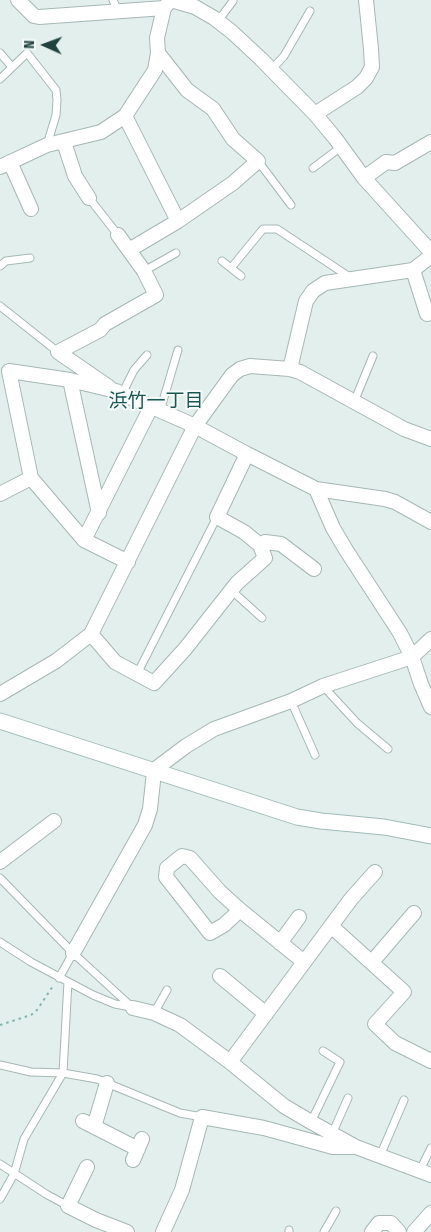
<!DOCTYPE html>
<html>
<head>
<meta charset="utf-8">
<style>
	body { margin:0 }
	#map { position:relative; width:431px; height:1232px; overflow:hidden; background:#e3efec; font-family:"Fira Sans Condensed",sans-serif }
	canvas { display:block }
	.north { position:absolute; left:20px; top:20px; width:50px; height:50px; -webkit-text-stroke:4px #f5faf9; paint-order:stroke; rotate:272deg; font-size:14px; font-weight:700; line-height:20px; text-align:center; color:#204340 }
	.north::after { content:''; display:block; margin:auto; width:18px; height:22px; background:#204340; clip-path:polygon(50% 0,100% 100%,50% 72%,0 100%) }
</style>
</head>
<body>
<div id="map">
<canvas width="431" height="1232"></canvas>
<div class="north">N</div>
</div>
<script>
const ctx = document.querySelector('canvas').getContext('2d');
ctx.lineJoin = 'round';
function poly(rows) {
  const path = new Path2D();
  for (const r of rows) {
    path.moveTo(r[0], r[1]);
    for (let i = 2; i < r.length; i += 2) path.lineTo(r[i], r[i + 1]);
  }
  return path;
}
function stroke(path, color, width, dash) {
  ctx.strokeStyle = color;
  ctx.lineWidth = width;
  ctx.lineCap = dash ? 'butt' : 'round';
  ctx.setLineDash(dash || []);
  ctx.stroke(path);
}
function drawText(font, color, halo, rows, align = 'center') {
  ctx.font = font + ' "Fira Sans Condensed","Noto Sans JP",sans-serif';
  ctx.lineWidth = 4;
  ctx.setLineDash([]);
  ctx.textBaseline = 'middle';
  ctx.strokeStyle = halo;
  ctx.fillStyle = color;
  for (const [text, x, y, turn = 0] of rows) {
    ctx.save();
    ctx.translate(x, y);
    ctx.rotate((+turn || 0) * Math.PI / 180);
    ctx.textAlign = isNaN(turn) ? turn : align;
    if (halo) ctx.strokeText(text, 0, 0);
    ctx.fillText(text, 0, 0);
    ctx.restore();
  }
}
const lane = poly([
	[113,0,118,11],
	[218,21,233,1],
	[0,53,12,67],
	[271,70,284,56,310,11],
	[0,79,27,53,56,90,57,100,56,115,47,145],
	[258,161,291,205],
	[313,168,341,147],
	[89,198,118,235],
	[222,261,241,276],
	[0,266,6,261,30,258],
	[231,268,263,229,277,229,351,278],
	[144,271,176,253],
	[0,306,58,352],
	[122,394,134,370,147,355],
	[354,402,373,356],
	[160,411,178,350],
	[231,590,262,618],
	[137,674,217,517],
	[323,686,357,723,388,749],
	[291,701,315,755],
	[0,878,73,953,133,1008],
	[0,942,31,962,93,995,115,1004,131,1007],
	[59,978,73,953],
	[154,1013,167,990],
	[0,1065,31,1072,63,1073,97,1079,180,1113,202,1117],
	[311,1122,340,1062,323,1051],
	[332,1134,348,1098],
	[380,1156,404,1100],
	[0,1164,46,1194,68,1206],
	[420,1170,431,1148],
	[0,1199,14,1174,24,1139,63,1073,68,982],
	[289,1232,289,1230],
	[324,1232,336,1211]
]);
const street = poly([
	[18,0,34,16,39,17,164,8,171,0,195,7,214,18,232,32,261,59,315,114,335,138,364,178,431,252],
	[315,114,357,87,366,78,372,67,371,49,366,0],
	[125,116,178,221],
	[64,142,75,176,89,198],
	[10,162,31,209],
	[0,167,47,145,101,132,125,116,155,70,158,53,157,38,164,8],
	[364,178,386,162,395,163,431,142],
	[129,250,178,221,233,183,258,161,233,139,213,109,187,90,158,53],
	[413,270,427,314],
	[290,369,306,301,313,291,325,283,413,270,431,256],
	[70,380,99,513],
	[109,387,58,352,100,330,105,324,156,295,144,271,118,235],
	[247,454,217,517,244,532,260,545],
	[316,489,333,528,346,550,400,633,412,657,421,684,431,707],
	[0,494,31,478],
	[84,540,151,407],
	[128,562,84,540,31,478,9,371,70,380,116,391,195,426,247,454,316,489,385,499,395,502,431,522],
	[91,634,115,662,154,683,185,649,237,583,265,558,260,545,265,542,281,544,314,569],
	[0,694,56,661,91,634,195,426,232,375,240,369,250,366,290,369,300,372,404,429,431,439],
	[0,862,54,821],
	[240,910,224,925,210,933,166,877,167,868,182,856,190,858,220,892,240,910,304,962],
	[331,926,404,992,375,1024,395,1043,431,1061],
	[280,943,299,917],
	[73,953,145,825,150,809,154,772,158,767,186,746,214,729,291,701,323,686,412,657,431,639],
	[372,962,414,913],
	[220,976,266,1014],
	[133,1008,154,1013,180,1025,230,1062,284,1106,311,1122,356,1147,431,1175],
	[230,1062,351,899,375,872],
	[83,1121,138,1149],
	[94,1127,107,1083],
	[133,1160,142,1139],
	[87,1167,68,1206,96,1220,127,1232],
	[163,1232,182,1190,202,1117,264,1128,333,1147,352,1147],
	[372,1232,379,1223,391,1223,399,1232],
	[414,1232,431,1213]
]);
const secondary = poly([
	[0,721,297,817,321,821,384,827,431,836]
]);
stroke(lane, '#a5b8b5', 9);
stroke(street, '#a5b8b5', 16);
stroke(secondary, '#a0bcb8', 17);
stroke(poly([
	[0,1025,31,1015,37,1010,53,986]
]), '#80b6af', 2, [2.5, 4]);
stroke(lane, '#fff', 7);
stroke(street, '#fff', 14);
stroke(secondary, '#fff', 15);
drawText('19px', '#1a5753', '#f5faf9', [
	["浜竹一丁目",156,402]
]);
</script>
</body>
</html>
